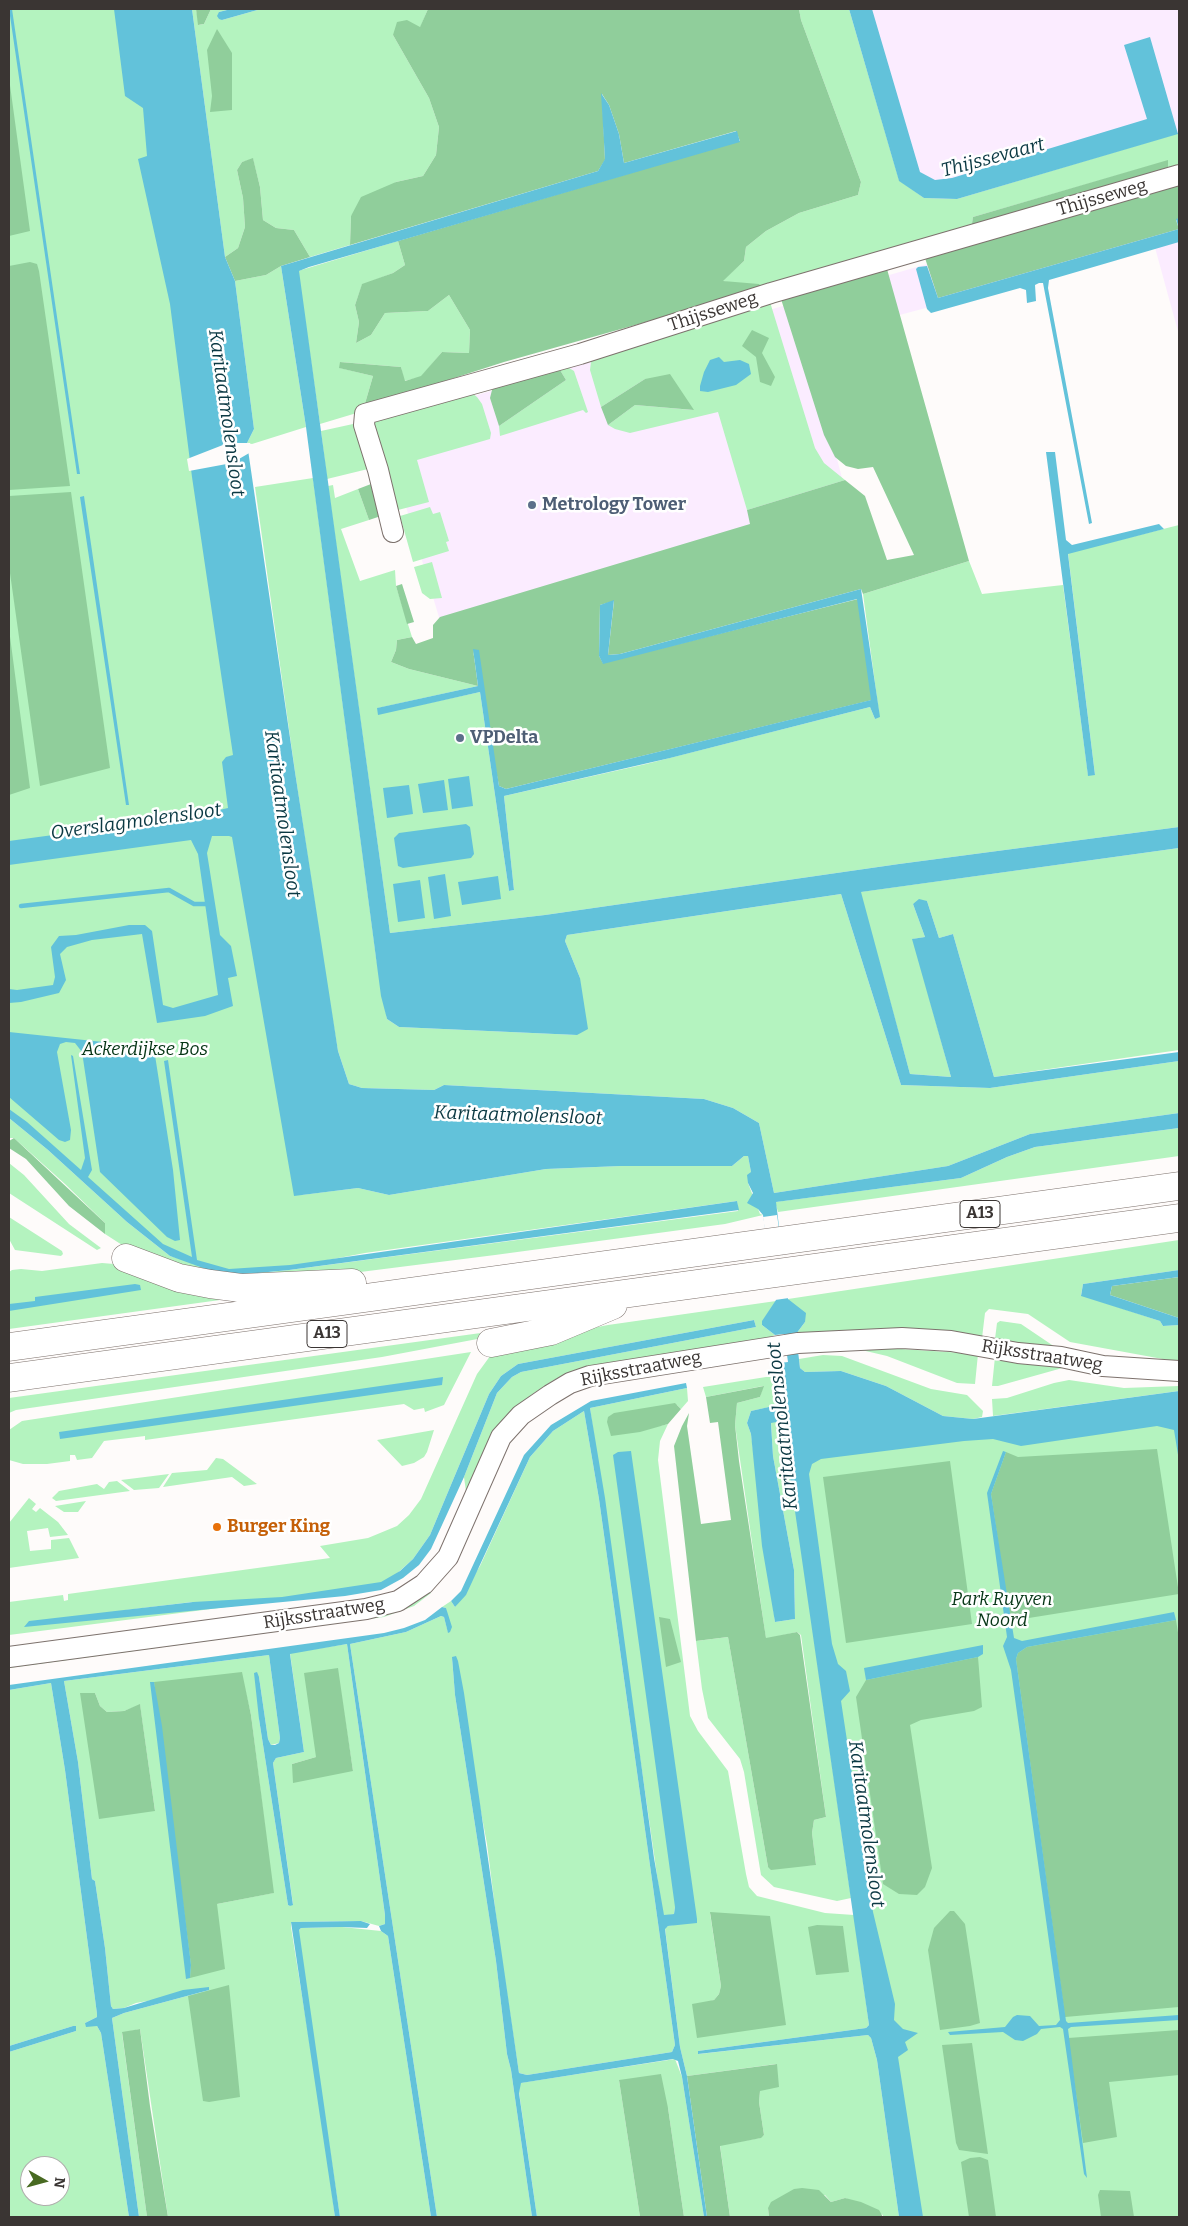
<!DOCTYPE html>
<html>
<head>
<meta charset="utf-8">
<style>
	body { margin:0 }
	#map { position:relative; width:1188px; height:2226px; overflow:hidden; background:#fefbfa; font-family:Bitter,serif }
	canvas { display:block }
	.frame { position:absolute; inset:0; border:10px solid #3a3533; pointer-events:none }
	.north { position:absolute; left:20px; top:2156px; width:50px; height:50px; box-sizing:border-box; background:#fff; border:1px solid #b0aead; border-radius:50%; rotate:97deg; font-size:14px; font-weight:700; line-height:20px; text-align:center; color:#3a3533 }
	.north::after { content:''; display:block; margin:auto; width:18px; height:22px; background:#486a22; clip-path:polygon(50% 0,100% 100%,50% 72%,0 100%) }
</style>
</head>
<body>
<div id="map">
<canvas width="1188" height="2226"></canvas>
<div class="frame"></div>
<div class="north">N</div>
</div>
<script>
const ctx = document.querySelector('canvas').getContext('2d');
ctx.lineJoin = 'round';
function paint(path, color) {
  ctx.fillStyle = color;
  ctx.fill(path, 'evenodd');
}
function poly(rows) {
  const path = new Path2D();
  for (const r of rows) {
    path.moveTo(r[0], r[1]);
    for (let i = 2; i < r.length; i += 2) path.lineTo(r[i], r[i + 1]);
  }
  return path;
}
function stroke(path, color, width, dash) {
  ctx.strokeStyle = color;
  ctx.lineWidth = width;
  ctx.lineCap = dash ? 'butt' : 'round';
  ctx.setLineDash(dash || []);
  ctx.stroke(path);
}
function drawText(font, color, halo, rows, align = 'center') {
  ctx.font = font + ' Bitter,serif';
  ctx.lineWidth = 5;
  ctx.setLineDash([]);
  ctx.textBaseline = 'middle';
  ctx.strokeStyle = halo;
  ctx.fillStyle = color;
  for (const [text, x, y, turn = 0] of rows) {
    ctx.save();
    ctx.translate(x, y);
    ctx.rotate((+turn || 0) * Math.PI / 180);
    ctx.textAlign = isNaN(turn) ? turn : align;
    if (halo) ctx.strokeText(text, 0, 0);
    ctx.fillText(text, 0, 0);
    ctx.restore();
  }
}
paint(poly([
	[857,9,1179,9,1179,335,1154,244,937,305,806,340,848,501,441,624,381,423,934,262]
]), '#fbecff');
paint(poly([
	[9,9,133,9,301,1195,358,1188,389,1195,546,1169,621,1166,732,1166,744,1156,748,1156,751,1172,748,1183,760,1214,763,1215,725,1224,495,1255,289,1281,241,1281,138,1254,119,1243,105,1234,105,1223,65,1184,14,1138,9,1138,9,1118,48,1150,127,1222,170,1256,237,1275,289,1270,738,1211,737,1201,365,1253,291,1267,221,1270,174,1253,150,1237,9,1115],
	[192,9,196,9,199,25,204,24,211,9,231,9,219,12,222,20,261,9,428,9,420,28,393,35,429,98,439,127,436,155,423,176,396,182,351,216,350,245,310,257,294,230,276,228,263,220,260,187,253,159,242,162,237,170,243,198,245,227,238,248,225,257],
	[799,9,849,9,899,180,924,198,957,199,1179,133,1179,169,1168,172,1167,161,973,217,971,230,763,289,722,281,744,261,746,247,766,231,799,213,858,195,861,182,801,20],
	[398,241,405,265,393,273,362,285,355,305,359,322,356,343,371,335,385,313,428,311,449,295,470,330,469,353,442,352,421,377,404,381,401,367,340,362,340,368,373,376,364,407,360,412,320,424,298,271],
	[281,266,306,427,252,444,247,443,254,429,235,281,266,275],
	[770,302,815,448,824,463,845,480,747,510,718,412,630,433,615,429,608,425,635,405,693,410,645,379,601,407,590,370,591,362,595,354],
	[557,365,564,365,574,371,588,412,586,413,583,410,500,436,499,426,566,380],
	[472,393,477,397,482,404,491,433,490,439,417,460,429,502,398,510,373,424,375,420],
	[353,424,360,438,368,469,327,479,321,431],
	[313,478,376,957,387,1019,399,1027,577,1035,580,978,565,941,567,935,841,894,901,1085,990,1088,1179,1061,1179,1113,1030,1134,948,1166,774,1193,759,1123,733,1108,704,1099,444,1085,434,1090,362,1088,349,1084,338,1051,328,992,295,772,255,487],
	[333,485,335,498,358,489,369,520,341,529,360,581,395,570,396,586,412,637,397,640,396,650,391,662,409,669,478,686,378,708,378,714,480,692,509,891,514,890,504,796,646,764,870,707,875,719,879,713,863,594,969,561,982,594,1063,585,1088,775,1095,775,1068,553,1179,525,1179,827,899,864,545,915,390,933,328,486],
	[430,507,433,514,440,512,449,541,446,542,449,551,413,562,400,516],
	[432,562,442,598,430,599,422,593,414,567],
	[1179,848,1179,1050,994,1077,953,934,939,938,927,901,913,904,925,937,913,939,951,1077,910,1074,860,892],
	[1179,1128,1179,1156,778,1212,775,1202,961,1178,1007,1157,1035,1147],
	[9,1163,24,1175,69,1224,101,1248,97,1250,9,1193],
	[9,1217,62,1251,63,1254,61,1256,15,1250,9,1239],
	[1179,1240,1179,1270,1083,1284,1081,1295,1160,1321,1163,1326,1179,1325,1179,1362,1070,1342,1028,1314,989,1309,985,1313,982,1338,796,1334,805,1322,788,1299],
	[102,1263,126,1265,249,1296,9,1329,9,1272,12,1270,21,1269,42,1271],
	[776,1301,762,1322,762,1325,775,1335,762,1340,602,1364,575,1370,552,1381,531,1395,513,1413,467,1499,464,1477,497,1393,512,1377,521,1372,756,1327,754,1320,518,1364,501,1376,489,1394,430,1535,413,1559,382,1587,9,1635,9,1602,63,1595,64,1601,68,1600,68,1594,330,1558,320,1546,368,1538,397,1526,409,1515,421,1499,477,1374,493,1352,526,1341,608,1325],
	[192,1602,194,1609,126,1610],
	[1000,1321,1021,1324,1058,1349,995,1339,997,1323],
	[488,1332,488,1337,382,1357,16,1410,9,1413,9,1398],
	[853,1348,886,1348,978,1354,975,1384,957,1383,887,1356],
	[471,1352,444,1405,425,1412,424,1408,414,1410,404,1404,145,1440,145,1436,104,1441,92,1458,77,1460,75,1455,70,1455,70,1461,47,1464,23,1464,9,1460,9,1430,22,1421],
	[823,1355,842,1356,931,1389,967,1395,983,1411,982,1417,973,1419,943,1416,886,1386,841,1371,805,1372,800,1368,799,1359],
	[995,1357,1066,1367,998,1386,992,1386],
	[766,1377,775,1376,779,1379,783,1404,751,1411,747,1423,751,1434,775,1622,795,1619,794,1570,773,1456,771,1422,783,1421,851,1898,837,1901,774,1887,761,1875,744,1772,740,1759,708,1718,702,1689,696,1641,728,1637,768,1867,816,1865,812,1833,814,1820,826,1817,801,1635,797,1632,766,1639,735,1425,737,1403,760,1397,763,1386,706,1397,703,1387],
	[1069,1380,1124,1388,1179,1386,1179,1391,993,1416,992,1399,1007,1398,1054,1383],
	[687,1388,688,1401,681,1409,677,1405,660,1426,668,1424,660,1441,658,1460,690,1716,698,1731,728,1771,746,1874,749,1887,757,1896,825,1913,854,1915,869,2025,866,2028,698,2051,699,2054,868,2035,871,2038,877,2060,899,2217,883,2217,883,2215,845,2198,831,2202,825,2195,768,2208,769,2217,730,2217,720,2145,760,2138,764,2135,759,2102,760,2090,776,2064,687,2076,680,2047,665,1928,668,1926,679,1924,675,1907,674,1914,664,1916,662,1910,590,1408],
	[710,1913,786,2025,706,2003,714,2000,719,1994,721,1986],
	[584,1411,599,1499,675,2045,672,2052,527,2075,519,2073,500,1947,487,1844,452,1657,455,1695,496,1961,507,2054,511,2070,532,2217,437,2217,350,1644,406,1632,441,1616,444,1617,448,1632,446,1608,442,1607,451,1601,455,1607,480,1566,530,1457,553,1431],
	[1176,1415,1179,1441,1179,2217,913,2217,802,1449],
	[434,1430,427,1452,424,1457,414,1463,402,1466,377,1440],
	[216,1458,223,1459,257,1484,244,1486,232,1477,163,1487,172,1473,207,1470],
	[169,1474,159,1488,134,1490,121,1480],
	[117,1481,130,1491,56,1501,52,1498,59,1491,97,1484,104,1489,109,1482],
	[29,1498,36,1504,32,1509,36,1512,40,1508,58,1522,68,1535,50,1537,48,1528,27,1531,30,1551,51,1549,51,1540,69,1538,79,1558,9,1568,9,1523],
	[86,1501,78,1512,64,1512,55,1506],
	[427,1589,431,1593,414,1606,384,1617,9,1668,9,1664],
	[347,1644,385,1915,385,1924,379,1926,361,1921,291,1922,291,1927,325,2139,335,2217,168,2217,140,2029,122,2033,147,2217,139,2217,112,2018,124,2013,209,1990,136,2003,124,2008,113,2009,111,2006,105,1948,95,1881,92,1879,78,1762,64,1681,269,1655,280,1738,279,1743,271,1745,268,1739,259,1677,259,1719,288,1905,290,1906,293,1904,273,1763,276,1758,304,1752,290,1653],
	[337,1668,353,1771,292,1764,316,1757],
	[241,1672,251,1715,273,1893,217,1904],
	[81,1693,95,1693,100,1706,107,1712,124,1711,140,1705,155,1811],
	[51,1683,65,1770,97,2014,97,2017,85,2023,97,2026,101,2033,129,2217,9,2217,9,2052,76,2031,73,2026,9,2046,9,1690],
	[30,2166,60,2166,60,2196,30,2196],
	[342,1927,381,1931,388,1936,431,2217,340,2217,298,1938,299,1930,301,1928],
	[675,2059,682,2077,704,2217,684,2217,668,2108,619,2080,640,2217,537,2217,519,2092,520,2083]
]), '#b4f3bf');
paint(poly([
	[196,9,211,9,204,24,198,25],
	[428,9,799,9,801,20,861,182,858,195,799,213,766,231,746,247,744,261,723,281,759,284,763,289,504,362,364,407,373,376,339,368,340,362,401,367,405,381,421,376,442,352,469,353,470,330,449,295,428,311,385,313,371,335,356,343,359,322,355,305,362,284,393,273,405,265,398,241,740,141,736,131,624,163,619,134,609,105,602,94,605,160,598,171,350,245,351,216,361,197,396,182,423,176,436,155,439,127,429,98,393,35,397,22,407,20,420,27],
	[217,29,232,53,232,110,210,112,212,96,207,50],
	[9,78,30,231,9,236],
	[253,158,260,187,263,220,276,228,294,230,310,257,281,266,266,275,235,281,225,257,238,248,245,227,243,198,237,170,242,162],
	[1168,160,1168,172,971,230,973,217],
	[1179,184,1179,218,1176,220,1179,229,938,298,925,258],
	[30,262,37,264,39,271,70,486,9,490,9,266],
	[887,269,969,561,863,594,861,589,620,654,608,655,614,601,600,605,599,656,603,663,858,599,872,700,506,789,499,786,473,649,478,686,409,669,391,662,396,650,397,640,412,637,416,644,433,638,433,625,440,617,750,524,747,510,845,480,865,496,887,560,914,555,873,467,858,469,846,466,835,457,824,435,781,299],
	[752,330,769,338,762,353,775,377,771,386,760,382,756,357,742,346],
	[557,365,566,380,499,426,490,398,492,390,496,383],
	[670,374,694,410,635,405,608,425,601,407,645,379],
	[371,484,381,516,369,520,358,489],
	[71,492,110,768,40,786,9,566,9,496],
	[402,584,414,622,407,624,396,586],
	[9,629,30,788,9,795],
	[14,1138,105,1223,105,1234,69,1206,26,1159,9,1148,9,1141],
	[1179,1277,1179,1318,1110,1295,1112,1286],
	[764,1386,760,1397,737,1403,735,1425,739,1461,766,1638,797,1632,800,1635,826,1817,814,1820,812,1833,816,1865,771,1870,768,1867,728,1637,696,1641,674,1446,682,1426,689,1413,687,1426,701,1524,731,1520,718,1422,710,1423,706,1397],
	[675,1403,681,1409,668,1424,640,1432,611,1436,607,1422,608,1417,614,1413],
	[1157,1449,1179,1594,1010,1621,991,1494,1006,1452,1018,1457],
	[950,1461,972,1624,846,1643,823,1477],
	[659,1617,670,1619,681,1662,666,1667],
	[1176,1620,1179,1639,1179,2007,1065,2017,1016,1659,1018,1653,1027,1647],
	[978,1657,982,1707,974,1711,921,1720,910,1725,932,1868,925,1887,917,1895,899,1894,883,1884,856,1697,866,1680],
	[338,1668,353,1771,293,1783,292,1764,316,1757,304,1673],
	[242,1672,251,1715,274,1893,217,1904,225,1969,190,1978,191,1965,154,1682],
	[80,1693,95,1693,100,1706,107,1712,124,1711,140,1704,155,1811,99,1819],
	[950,1911,954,1911,965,1924,980,2023,970,2026,940,2030,928,1950,934,1928],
	[710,1912,770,1916,786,2025,697,2038,692,2004,714,2000,719,1994,721,1986],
	[817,1925,843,1926,849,1972,816,1975,808,1927],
	[229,1985,240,2097,209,2102,203,2101,188,1996],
	[140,2029,150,2106,168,2217,147,2217,122,2032],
	[1179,2030,1179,2075,1109,2082,1117,2137,1083,2143,1068,2038],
	[972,2043,988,2154,959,2150,956,2143,942,2045],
	[777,2064,779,2087,760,2091,759,2102,764,2135,761,2138,720,2146,730,2217,707,2217,687,2076],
	[661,2074,668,2108,684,2217,640,2217,619,2080],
	[980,2157,988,2160,996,2217,969,2217,961,2162,970,2158],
	[802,2188,819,2190,831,2202,845,2198,861,2202,879,2210,883,2217,769,2217,768,2208,771,2202,794,2189],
	[1100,2190,1130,2191,1134,2217,1101,2217,1098,2195]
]), '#90ce9b');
paint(poly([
	[9,9,12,9,80,474,77,474],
	[114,9,192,9,225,257,235,281,254,429,247,443,295,772,338,1051,349,1084,362,1088,434,1090,444,1085,704,1099,733,1108,759,1123,774,1193,948,1166,1030,1134,1179,1113,1179,1128,1035,1147,1007,1157,961,1178,776,1202,788,1299,806,1313,805,1322,796,1334,800,1368,805,1372,841,1371,886,1386,943,1416,973,1419,1179,1391,1179,1461,1174,1430,1157,1426,1021,1446,993,1439,964,1441,821,1459,812,1464,809,1474,832,1644,838,1664,846,1671,850,1691,841,1701,873,1912,895,2004,894,2020,903,2029,918,2033,905,2042,908,2050,898,2057,923,2217,899,2217,877,2060,871,2038,868,2035,698,2054,698,2051,866,2028,869,2025,782,1421,771,1423,773,1456,794,1570,795,1619,775,1622,762,1546,751,1434,747,1423,751,1411,782,1404,779,1379,775,1376,774,1370,778,1369,780,1363,788,1362,784,1334,775,1335,762,1325,762,1321,776,1300,763,1215,758,1209,747,1203,753,1193,748,1183,747,1175,751,1172,748,1156,744,1156,732,1166,621,1166,546,1169,389,1195,358,1188,294,1196,232,837,229,836,212,836,207,853,220,935,231,946,237,976,228,978,233,1006,205,1016,157,1023,142,934,92,940,67,947,60,954,66,980,59,993,21,1002,9,1003,9,989,17,990,53,985,55,977,51,947,59,936,76,935,129,925,145,925,152,931,163,1005,173,1008,218,995,198,854,191,840,9,865,9,841,193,816,228,808,222,762,226,757,233,755,192,477,170,304,138,159,147,156,143,108,125,96],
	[231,9,261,9,222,20,219,19,217,16,219,12],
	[849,9,872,9,920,172,935,180,952,178,1147,119,1124,45,1150,37,1178,134,957,199,924,198,899,181],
	[601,93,609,105,619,134,624,163,737,131,740,142,309,267,299,271,390,933,545,915,899,864,1179,827,1179,848,861,892,910,1074,951,1077,912,939,925,937,913,904,919,899,927,901,939,938,953,934,994,1077,1179,1052,1179,1061,990,1088,901,1085,841,894,567,935,565,941,580,978,588,1029,577,1035,399,1027,387,1019,381,996,306,427,281,266,598,171,605,159],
	[1179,218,1179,242,1049,280,1048,288,1092,523,1089,524,1043,283,1039,283,1035,285,1036,301,1027,303,1026,290,1020,288,931,313,927,309,916,269,918,267,927,266,938,298,1179,229,1176,219],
	[719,357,724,362,740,360,749,364,751,374,736,385,708,392,700,391,700,386,704,372,710,360],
	[1046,452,1055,452,1066,540,1072,545,1159,524,1164,529,1068,554,1095,775,1088,776],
	[84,496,129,805,126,805,80,497],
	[861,589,880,717,875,719,870,707,670,758,504,796,514,890,509,891,480,692,378,715,377,708,478,686,473,649,479,650,499,786,506,789,871,700,857,599,603,664,599,656,600,605,614,600,608,655,620,654],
	[469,776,473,806,452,809,448,779],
	[444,780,448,810,423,813,418,784],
	[409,785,413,814,387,818,383,788],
	[466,824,470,827,474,854,471,858,403,868,398,866,394,838,399,833],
	[445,874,451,916,434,919,428,877],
	[498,876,501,899,462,905,458,882],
	[420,880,425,918,398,922,393,884],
	[9,1032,150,1047,154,1049,173,1170,180,1240,175,1241,167,1237,100,1172,82,1052,75,1043,66,1042,60,1044,57,1052,71,1130,70,1140,65,1142,59,1140,9,1097],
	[71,1055,73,1056,92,1170,88,1177,163,1244,192,1257,164,1061,168,1060,197,1260,229,1269,290,1265,737,1201,739,1210,289,1270,237,1275,214,1272,170,1256,127,1222,48,1150,9,1118,9,1109,27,1122,81,1170,85,1158],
	[1179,1270,1179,1277,1112,1286,1110,1295,1179,1318,1179,1325,1163,1326,1160,1321,1081,1296,1083,1284],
	[135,1284,140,1285,141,1290,9,1311,9,1304,35,1301,35,1297],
	[754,1320,756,1327,521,1372,512,1377,497,1393,464,1477,431,1549,419,1565,403,1578,381,1590,345,1596,24,1627,29,1621,193,1602,282,1597,381,1582,400,1571,413,1559,430,1535,489,1394,501,1376,518,1364],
	[443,1377,442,1385,60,1439,59,1432],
	[686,1383,687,1388,590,1408,605,1498,654,1858,664,1915,674,1914,675,1907,613,1455,618,1452,631,1451,697,1919,697,1923,668,1926,665,1929,680,2047,687,2076,707,2217,704,2217,682,2077,678,2061,673,2059,521,2083,519,2093,537,2217,532,2217,511,2070,507,2054,496,1961,455,1695,452,1657,456,1656,458,1661,464,1693,519,2073,527,2075,672,2052,675,2045,599,1499,584,1411,553,1431,530,1457,466,1595,455,1607,451,1601,461,1591,524,1455,551,1425,591,1401],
	[1003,1451,1006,1452,991,1494,1014,1638,1022,1641,1174,1612,1176,1620,1027,1647,1018,1653,1016,1659,1066,2021,1068,2023,1179,2015,1179,2020,1071,2027,1068,2029,1087,2178,1084,2174,1063,2029,1060,2027,1041,2029,1037,2034,1023,2041,1015,2040,1003,2032,950,2035,948,2032,1005,2027,1013,2017,1017,2015,1030,2016,1039,2026,1056,2025,1060,2020,1011,1670,1003,1646,1007,1637,987,1493],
	[442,1607,446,1608,452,1627,450,1632,448,1633,444,1617,441,1616,406,1632,350,1644,437,2217,431,2217,388,1936,381,1931,379,1926,385,1924,385,1915,347,1644,290,1654,304,1752,276,1758,273,1763,293,1905,290,1906,288,1905,259,1719,254,1673,257,1672,259,1677,268,1739,271,1745,275,1745,279,1743,280,1738,269,1655,64,1681,78,1762,92,1879,95,1881,105,1948,111,2006,113,2009,124,2008,183,1990,209,1987,209,1990,124,2013,112,2018,139,2217,129,2217,101,2033,97,2026,86,2027,85,2023,97,2017,97,2014,65,1770,51,1683,9,1690,9,1685,384,1633,404,1628,425,1620],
	[983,1645,983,1654,978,1657,866,1680,864,1668],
	[150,1682,154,1682,162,1726,191,1965,190,1978,186,1979],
	[361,1921,370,1924,367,1928,342,1927,301,1928,299,1930,340,2217,335,2217,291,1922],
	[73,2026,76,2026,76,2031,9,2052,9,2046]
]), '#62c2da');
paint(poly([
	[228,443,250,443,251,452,232,463,189,471,187,459],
	[777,1215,789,1298,775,1300,763,1217]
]), '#fefbfa');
stroke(poly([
	[21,906,169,890,194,904,208,904]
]), '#62c2da', 4.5);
const minor = poly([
	[393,532,378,470,364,425,365,414,580,354,771,293,1179,175],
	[9,1657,366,1609,398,1601,424,1584,448,1557,501,1437,521,1415,550,1395,570,1383,590,1376,798,1343,902,1338,951,1341,1018,1353,1061,1357,1103,1366,1179,1371]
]);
const highway = poly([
	[126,1258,179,1278,210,1284,241,1288,352,1283],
	[491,1343,551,1331,613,1305],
	[9,1347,1179,1186],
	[9,1378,1179,1218]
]);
stroke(minor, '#7d726d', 22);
stroke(highway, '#7d726d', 29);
stroke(minor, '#fff', 20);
stroke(highway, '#fff', 28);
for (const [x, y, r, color] of [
	[532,505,5,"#5c6f8a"],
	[460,738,5,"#5c6f8a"],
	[217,1527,5,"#e8710a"]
]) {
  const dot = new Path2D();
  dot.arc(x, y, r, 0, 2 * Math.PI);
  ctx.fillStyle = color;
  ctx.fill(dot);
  stroke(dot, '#fff', 2);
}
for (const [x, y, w] of [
	[980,1214,40],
	[327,1334,40]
]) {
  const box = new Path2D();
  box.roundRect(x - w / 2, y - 13.5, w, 27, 4);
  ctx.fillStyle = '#fff';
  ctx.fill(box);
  stroke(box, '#3a3533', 1);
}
drawText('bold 16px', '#3a3533', null, [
	["A13",980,1214],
	["A13",327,1334]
]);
drawText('18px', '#3a3533', '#fff', [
	["Thijsseweg",1102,198,-16],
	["Thijsseweg",713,312,-18],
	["Rijksstraatweg",1042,1356,9],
	["Rijksstraatweg",641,1369,-11],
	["Rijksstraatweg",324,1614,-9]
]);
drawText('bold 18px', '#4e5e75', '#fff', [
	["Metrology Tower",542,505],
	["VPDelta",470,738]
], 'left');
drawText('italic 18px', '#053515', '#fff', [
	["Ackerdijkse Bos",145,1050],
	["Park Ruyven",1002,1600],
	["Noord",1002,1621]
]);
drawText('bold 18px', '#c56008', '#fff', [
	["Burger King",227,1527]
], 'left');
drawText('italic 19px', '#0b3943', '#fff', [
	["Thijssevaart",993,158,-15],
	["Karitaatmolensloot",226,413,82],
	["Karitaatmolensloot",282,814,82],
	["Overslagmolensloot",136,822,-8],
	["Karitaatmolensloot",518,1116,2],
	["Karitaatmolensloot",783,1426,-96],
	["Karitaatmolensloot",866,1824,82]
]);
</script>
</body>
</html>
